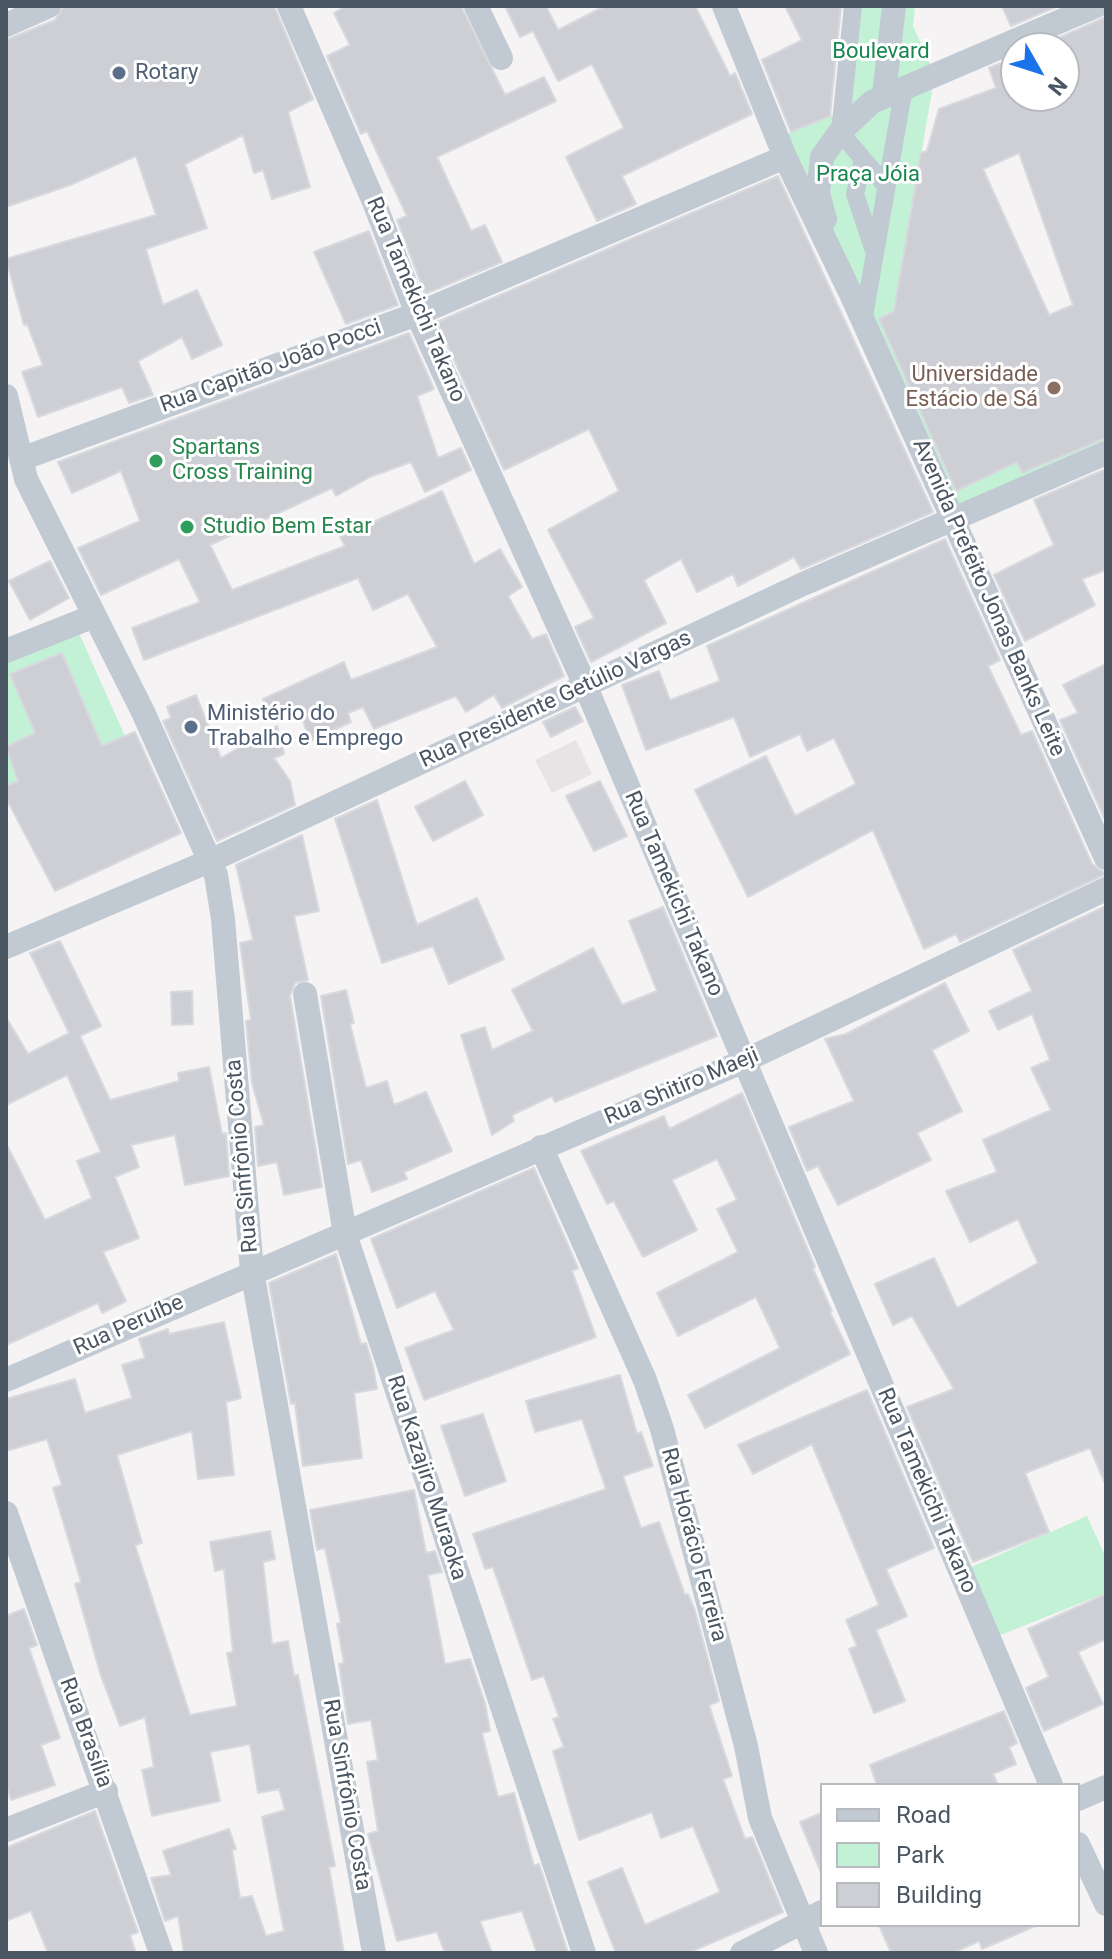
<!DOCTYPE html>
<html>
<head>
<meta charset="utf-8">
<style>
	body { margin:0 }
	#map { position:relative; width:1112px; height:1959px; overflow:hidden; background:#f5f3f3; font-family:Roboto,sans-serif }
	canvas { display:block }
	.frame { position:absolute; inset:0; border:8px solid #4a5661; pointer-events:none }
	.legend { position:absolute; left:820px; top:1783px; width:260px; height:144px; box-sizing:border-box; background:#fff; border:2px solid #b7bbc0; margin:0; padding:10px 14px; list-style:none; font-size:24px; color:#4a5661 }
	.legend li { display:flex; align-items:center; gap:16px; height:40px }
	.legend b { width:40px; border:2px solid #b7bbc0 }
	.north { position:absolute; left:1000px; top:32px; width:80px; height:80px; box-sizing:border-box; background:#fff; border:2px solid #b7bbc0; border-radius:50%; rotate:129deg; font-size:22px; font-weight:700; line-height:32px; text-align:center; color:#4a5661 }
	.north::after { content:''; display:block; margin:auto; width:28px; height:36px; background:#1a73e8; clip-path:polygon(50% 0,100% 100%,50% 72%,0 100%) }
</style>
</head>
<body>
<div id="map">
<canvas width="1112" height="1959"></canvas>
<div class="frame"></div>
<ul class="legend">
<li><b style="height:10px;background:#c1cad2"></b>Road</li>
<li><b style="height:22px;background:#c3f1d5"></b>Park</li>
<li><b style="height:22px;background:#cdcfd5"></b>Building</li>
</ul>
<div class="north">N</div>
</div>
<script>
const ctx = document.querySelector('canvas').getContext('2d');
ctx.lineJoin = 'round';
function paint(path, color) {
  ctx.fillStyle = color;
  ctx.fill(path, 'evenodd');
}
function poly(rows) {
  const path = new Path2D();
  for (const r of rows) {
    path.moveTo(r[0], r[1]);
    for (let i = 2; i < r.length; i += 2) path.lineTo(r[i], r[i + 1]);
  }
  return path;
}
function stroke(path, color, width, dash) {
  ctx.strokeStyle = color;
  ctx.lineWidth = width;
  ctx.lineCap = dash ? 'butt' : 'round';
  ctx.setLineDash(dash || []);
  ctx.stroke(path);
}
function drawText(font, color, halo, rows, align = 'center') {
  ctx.font = font + ' Roboto,sans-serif';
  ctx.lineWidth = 6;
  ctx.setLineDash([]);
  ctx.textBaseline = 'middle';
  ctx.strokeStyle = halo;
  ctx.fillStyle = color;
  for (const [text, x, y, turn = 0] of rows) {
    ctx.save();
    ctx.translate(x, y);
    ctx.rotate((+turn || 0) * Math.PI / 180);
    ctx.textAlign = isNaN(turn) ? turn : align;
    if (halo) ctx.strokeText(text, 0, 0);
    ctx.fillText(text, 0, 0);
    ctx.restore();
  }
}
paint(poly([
	[576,740,592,774,552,793,535,760]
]), '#e6e4e5');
paint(poly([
	[844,6,915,6,913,26,935,74,894,311,977,480,1106,421,1106,453,953,519,780,137,835,114],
	[78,631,125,736,6,786,6,659],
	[1087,1516,1106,1558,1106,1593,998,1636,969,1568]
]), '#c3f1d5');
const building = poly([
	[64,6,274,6,313,99,288,112,310,187,272,199,263,170,254,173,243,135,185,164,207,228,146,249,163,305,197,290,222,345,192,359,182,337,138,361,153,395,129,403,122,387,38,417,22,372,43,365,27,324,24,325,6,259,156,215,136,156,70,185,6,207,6,40,55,20,64,6],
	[346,6,461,6,505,95,544,77,556,101,437,157,471,231,485,225,502,262,425,294,397,220,407,216,367,131,361,134,327,56,350,45,334,13,346,6],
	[505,6,546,6,558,30,605,6,695,6,730,76,735,73,752,114,622,176,636,204,597,221,566,157,624,128,592,64,558,81,533,31,520,37,505,6],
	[785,6,841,6,830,116,791,132,762,60,802,40,785,6],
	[1002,6,1058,6,1011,26,1002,6],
	[1106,17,1106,438,1022,473,1017,462,956,491,879,319,894,311,921,153,927,151,939,109,996,88,989,68,1016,57,1016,96,1064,96,1064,48,1036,48,1106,17],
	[1019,153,1073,305,1049,315,983,169,1019,153],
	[778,176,933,512,801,569,794,557,738,586,733,574,697,592,681,559,644,580,666,623,591,662,575,627,594,618,548,530,619,491,589,429,504,470,437,322,778,176],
	[369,231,398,305,346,324,314,252,369,231],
	[409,333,434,389,417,396,438,458,461,448,471,470,425,492,411,462,370,477,336,496,332,488,210,545,232,590,345,546,340,537,442,491,474,564,500,549,522,587,508,596,532,639,546,634,564,676,502,708,494,695,466,712,456,696,374,729,363,707,348,713,351,722,310,741,298,707,271,714,263,699,344,662,351,680,437,647,408,594,373,610,358,578,144,660,132,628,200,602,179,559,101,595,78,548,140,521,121,471,72,493,58,462,409,333],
	[1106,469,1106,570,1082,579,1095,605,1025,641,994,575,1054,545,1034,500,1106,469],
	[945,539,1000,660,988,666,1021,735,1032,731,1092,864,1106,874,960,942,956,934,924,949,873,830,748,897,695,790,766,756,795,816,856,784,834,738,807,751,800,734,750,757,734,717,646,750,622,685,659,671,670,700,720,681,707,646,945,539],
	[50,561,69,598,30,620,9,581,50,561],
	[62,653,102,746,135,732,181,833,55,891,6,798,6,786,18,781,6,747,35,733,10,674,62,653],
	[1106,664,1106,822,1060,720,1078,713,1063,685,1106,664],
	[196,695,221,758,277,726,284,754,274,758,290,781,295,805,217,841,163,721,171,718,167,707,196,695],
	[575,707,583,721,551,737,543,722,575,707],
	[465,781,483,815,433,841,415,807,465,781],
	[600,781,627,836,594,851,566,796,600,781],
	[377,800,417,925,477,898,504,959,449,984,433,946,382,963,335,819,377,800],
	[302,835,319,911,294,916,308,980,295,983,290,996,322,1187,284,1195,277,1162,258,1166,255,1127,264,1125,252,1083,246,1021,251,1020,240,943,253,940,236,865,302,835],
	[1106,906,1106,1486,1090,1448,1025,1473,1049,1532,973,1562,907,1407,954,1389,912,1316,893,1325,875,1284,934,1258,957,1308,1038,1263,1018,1219,970,1242,946,1191,997,1172,983,1140,1051,1110,1031,1068,1050,1060,1032,1014,998,1030,989,1011,1032,991,1013,950,1106,906],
	[663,907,717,1036,555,1102,552,1096,512,1115,514,1121,492,1135,461,1035,485,1027,492,1050,533,1031,512,990,593,948,622,1005,657,991,629,921,663,907],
	[60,941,101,1026,80,1036,110,1100,179,1081,178,1073,209,1067,222,1134,226,1133,229,1176,185,1185,175,1135,131,1145,139,1167,115,1177,139,1238,103,1252,126,1301,102,1313,98,1303,6,1345,6,1143,45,1220,92,1198,77,1161,101,1152,67,1075,6,1105,6,1017,28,1054,69,1033,30,953,60,941],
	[945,983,969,1031,932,1050,962,1111,917,1133,931,1160,838,1205,818,1166,807,1171,789,1127,854,1101,825,1039,846,1034,945,983],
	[346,990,354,1023,350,1024,366,1088,387,1081,394,1105,426,1092,452,1151,404,1172,407,1179,372,1192,361,1160,348,1164,321,996,346,990],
	[192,991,193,1024,172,1025,171,992,192,991],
	[742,1093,815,1267,813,1269,832,1311,830,1312,850,1354,705,1428,688,1395,780,1348,756,1297,678,1336,657,1293,738,1252,717,1209,737,1200,717,1159,672,1180,697,1230,643,1257,614,1201,607,1204,581,1151,664,1116,669,1129,742,1093],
	[534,1168,578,1268,572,1271,596,1337,424,1400,405,1348,454,1330,435,1291,397,1308,371,1239,534,1168],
	[336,1254,361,1344,366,1343,373,1366,377,1389,354,1393,362,1458,303,1466,295,1403,291,1404,269,1283,336,1254],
	[224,1322,241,1398,226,1402,234,1475,198,1479,192,1431,117,1455,142,1543,135,1545,190,1715,237,1706,227,1653,233,1652,224,1569,215,1571,210,1542,270,1531,275,1559,263,1562,272,1644,288,1641,294,1676,298,1675,335,1866,329,1867,344,1953,184,1953,178,1916,165,1921,151,1878,171,1875,163,1851,229,1829,236,1849,232,1850,240,1898,252,1896,266,1936,284,1931,262,1817,285,1810,279,1789,258,1793,250,1744,210,1752,220,1801,152,1816,142,1770,154,1767,145,1717,120,1726,101,1676,75,1584,81,1582,53,1488,62,1485,47,1439,6,1451,6,1399,75,1379,85,1413,132,1398,122,1365,145,1358,139,1339,168,1329,169,1334,224,1322],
	[620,1375,637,1434,641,1432,653,1466,623,1476,641,1528,659,1522,685,1595,688,1594,695,1611,719,1701,709,1705,732,1776,723,1779,745,1839,752,1837,783,1912,688,1953,616,1953,588,1882,622,1868,645,1925,720,1892,693,1826,661,1838,652,1812,579,1840,553,1751,564,1747,553,1719,559,1717,544,1676,532,1680,493,1567,485,1569,473,1534,606,1489,582,1419,535,1432,526,1401,620,1375],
	[867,1390,934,1548,886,1569,907,1616,876,1630,905,1701,874,1713,849,1649,857,1646,846,1620,879,1605,812,1444,753,1474,738,1445,867,1390],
	[483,1414,506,1481,465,1496,441,1426,483,1414],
	[414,1490,426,1553,435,1551,442,1572,428,1575,445,1664,470,1659,485,1703,490,1731,482,1733,498,1797,514,1793,534,1866,539,1864,568,1953,537,1953,522,1911,480,1921,492,1953,445,1953,437,1932,397,1941,368,1834,378,1831,367,1762,378,1760,371,1720,348,1724,339,1664,344,1663,337,1624,341,1623,325,1548,317,1550,310,1510,414,1490],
	[1106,1594,1106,1639,1078,1652,1103,1704,1044,1731,1026,1688,1049,1677,1028,1629,1106,1594],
	[24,1609,37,1645,29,1648,60,1738,41,1745,55,1785,11,1800,6,1784,6,1616,24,1609],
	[1004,1711,1017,1743,1009,1747,1016,1764,993,1774,998,1785,877,1785,870,1765,1004,1711],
	[95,1811,138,1932,130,1935,136,1953,48,1953,31,1911,6,1921,6,1848,95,1811],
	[822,1813,822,1875,800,1822,822,1813],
	[879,1925,1038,1925,982,1949,979,1941,953,1953,891,1953,879,1925]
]);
paint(building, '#cdcfd5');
stroke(building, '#d7d9de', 2);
stroke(poly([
	[853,6,840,132,885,185],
	[863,159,855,194,873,248],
	[863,322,904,87]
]), '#c1cad2', 18);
stroke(poly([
	[289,6,374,202,417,314,585,685,1051,1785],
	[476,6,501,58],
	[724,6,785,157,851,294,1106,858],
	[6,25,49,6],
	[884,95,894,6],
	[825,219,818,193,822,157,840,132,872,102,1096,6],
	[6,396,26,479,143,712,216,875,223,919,252,1271,374,1953],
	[21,459,417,314,785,157],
	[6,651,94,616],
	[6,947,212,860,803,584,1106,453],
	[305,994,345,1234,584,1953],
	[541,1147,645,1380,662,1429,746,1746,760,1818,816,1953],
	[6,1380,744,1061,1106,889],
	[6,1513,161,1953],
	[1078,1799,1106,1787],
	[6,1830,106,1791],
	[1078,1844,1106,1904],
	[742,1953,822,1912]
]), '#c1cad2', 24);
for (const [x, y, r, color] of [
	[119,73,8,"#5c6f8a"],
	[1054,388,8,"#8d6e63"],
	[156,461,8,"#2e9e5b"],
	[187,527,8,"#2e9e5b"],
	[191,727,8,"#5c6f8a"]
]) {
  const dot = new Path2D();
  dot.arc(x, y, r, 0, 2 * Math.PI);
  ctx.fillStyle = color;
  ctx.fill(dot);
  stroke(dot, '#fff', 3);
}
drawText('22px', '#17864f', '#fff', [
	["Boulevard",881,52],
	["Praça Jóia",868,175]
]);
drawText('22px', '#4e5e75', '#fff', [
	["Rotary",135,73],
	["Ministério do",207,714],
	["Trabalho e Emprego",207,739]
], 'left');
drawText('22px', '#4a5661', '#fff', [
	["Rua Tamekichi Takano",415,300,67],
	["Rua Capitão João Pocci",271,367,-20],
	["Avenida Prefeito Jonas Banks Leite",988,598,66],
	["Rua Presidente Getúlio Vargas",556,700,-25],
	["Rua Tamekichi Takano",673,894,67],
	["Rua Shitiro Maeji",682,1087,-23],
	["Rua Sinfrônio Costa",243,1156,-95],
	["Rua Peruíbe",129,1326,-24],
	["Rua Kazajiro Muraoka",426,1478,72],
	["Rua Tamekichi Takano",926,1491,67],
	["Rua Horácio Ferreira",693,1545,75],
	["Rua Brasília",85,1733,70],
	["Rua Sinfrônio Costa",346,1795,80]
]);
drawText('22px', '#785e54', '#fff', [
	["Universidade",1038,375],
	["Estácio de Sá",1038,400]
], 'right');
drawText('22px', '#27864d', '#fff', [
	["Spartans",172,448],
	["Cross Training",172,473],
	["Studio Bem Estar",203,527]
], 'left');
</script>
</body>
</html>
